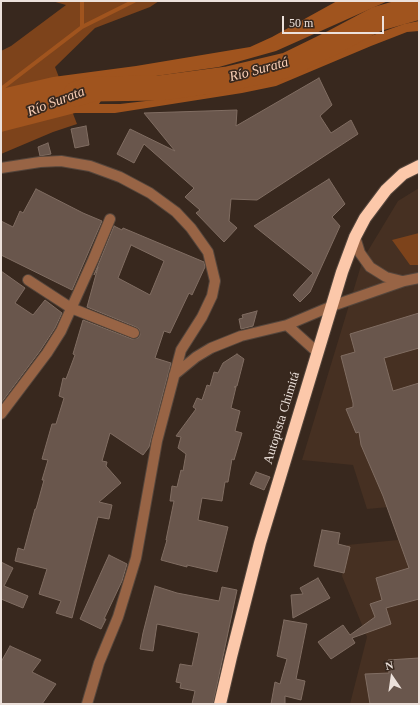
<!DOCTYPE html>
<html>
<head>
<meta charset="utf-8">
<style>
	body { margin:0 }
	#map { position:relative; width:420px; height:705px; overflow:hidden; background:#38281e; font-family:"Times New Roman",serif }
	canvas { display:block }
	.frame { position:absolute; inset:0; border:2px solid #ece1db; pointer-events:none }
	.north { position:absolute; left:372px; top:657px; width:40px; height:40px; -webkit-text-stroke:3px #38281e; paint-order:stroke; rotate:347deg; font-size:11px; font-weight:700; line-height:16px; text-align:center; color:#ece1db }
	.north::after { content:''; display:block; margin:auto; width:14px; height:18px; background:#ece1db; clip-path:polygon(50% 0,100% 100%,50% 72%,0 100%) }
	.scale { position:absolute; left:282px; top:16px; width:102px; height:18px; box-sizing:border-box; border:2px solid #ece1db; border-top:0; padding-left:5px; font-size:12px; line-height:14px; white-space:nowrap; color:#ece1db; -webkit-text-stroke:3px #38281e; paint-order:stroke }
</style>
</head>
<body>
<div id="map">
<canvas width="420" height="705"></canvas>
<div class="frame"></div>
<div class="north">N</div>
<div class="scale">50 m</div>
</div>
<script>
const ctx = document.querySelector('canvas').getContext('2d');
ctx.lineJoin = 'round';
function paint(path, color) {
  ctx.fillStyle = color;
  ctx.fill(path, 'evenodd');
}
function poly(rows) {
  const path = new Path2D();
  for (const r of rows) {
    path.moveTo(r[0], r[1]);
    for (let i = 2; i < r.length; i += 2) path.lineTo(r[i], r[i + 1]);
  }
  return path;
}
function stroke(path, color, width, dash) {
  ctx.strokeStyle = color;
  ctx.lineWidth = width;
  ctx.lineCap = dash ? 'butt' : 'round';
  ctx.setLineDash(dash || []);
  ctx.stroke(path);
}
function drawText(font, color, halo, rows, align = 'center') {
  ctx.font = font + ' "Times New Roman",serif';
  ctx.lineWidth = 3.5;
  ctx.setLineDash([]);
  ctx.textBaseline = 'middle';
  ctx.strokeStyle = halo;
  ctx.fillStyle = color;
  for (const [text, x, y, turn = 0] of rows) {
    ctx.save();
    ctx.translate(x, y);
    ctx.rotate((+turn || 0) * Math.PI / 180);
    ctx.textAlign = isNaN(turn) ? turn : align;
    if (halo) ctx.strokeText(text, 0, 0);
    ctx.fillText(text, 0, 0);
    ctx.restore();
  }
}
paint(poly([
	[419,188,419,704,350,704,367,637,342,576,347,545,398,540,389,507,367,509,353,465,302,460,363,259,398,201]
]), '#463022');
paint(poly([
	[52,1,159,1,150,7,95,28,55,67,77,124,53,132,1,154,1,51,11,46,66,5],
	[419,233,419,265,410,265,392,240]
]), '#7d431b');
paint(poly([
	[337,1,388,1,276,51,219,67,149,77,110,86,99,104,120,104,206,94,266,81,313,63,354,42,404,24,419,21,419,31,407,32,371,46,276,86,242,93,115,113,75,113,1,132,1,89,53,77,136,66,250,47,272,37]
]), '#a0541e');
stroke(poly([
	[82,1,82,27],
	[1,89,82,27,134,1]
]), '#a0541e', 4);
stroke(poly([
	[76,94,92,89,160,88,228,79,287,65,332,43,377,19,419,7]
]), '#a0541e', 25);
const building = poly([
	[319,78,332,105,320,116,331,133,351,120,358,134,257,200,231,199,229,221,237,228,224,242,196,213,200,210,185,197,194,188,144,144,134,163,117,154,130,129,175,151,144,113,237,110,236,126,319,78],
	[86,126,89,145,75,148,71,129,86,126],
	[48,143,51,154,40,156,38,147,48,143],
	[329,179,345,204,332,217,340,226,310,292,300,302,293,295,313,273,254,226,329,179],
	[36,189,83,213,102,221,72,290,1,255,1,221,13,227,20,211,23,213,36,189],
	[114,226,122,230,123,228,204,262,205,267,192,295,189,293,170,333,164,331,155,358,171,363,149,447,143,455,110,433,102,461,107,462,106,466,121,483,99,502,112,505,109,519,98,517,72,618,56,613,61,601,39,594,47,569,15,561,18,548,24,550,35,509,36,509,44,480,42,480,48,460,42,459,52,424,56,424,64,398,59,396,63,378,66,379,75,355,73,354,83,320,132,339,138,338,140,335,139,329,136,327,87,307,98,267,94,275,114,226],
	[131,245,164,261,150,295,118,278,131,245],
	[1,271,25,288,15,303,33,315,45,300,62,313,55,328,40,351,1,403,1,271],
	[257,311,253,326,241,329,239,319,243,318,242,315,257,311],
	[419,313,419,348,384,358,393,391,419,383,419,599,386,608,391,624,352,638,355,643,331,659,318,642,343,625,350,635,375,617,370,604,382,600,376,578,409,568,383,496,361,445,359,432,356,433,346,409,353,407,353,403,341,356,355,352,350,334,419,313],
	[237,354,244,359,237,386,234,387,236,387,231,408,240,411,235,431,242,433,234,460,232,459,228,482,225,482,222,501,202,498,198,520,228,527,217,572,187,565,187,567,161,560,167,540,166,540,174,501,170,501,172,486,177,487,181,470,183,471,186,454,178,448,181,437,176,436,196,409,193,407,197,398,202,400,207,385,210,386,214,372,218,373,223,363,237,354],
	[256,472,270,477,264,490,250,484,256,472],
	[322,530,340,533,338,544,350,547,344,573,314,566,322,530],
	[109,555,127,564,122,581,104,619,106,619,101,629,80,619,109,555],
	[1,562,13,568,4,586,28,596,23,608,1,599,1,562],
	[318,578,330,598,293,618,291,595,303,594,300,588,318,578],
	[155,586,177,593,219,601,222,587,237,590,213,704,192,704,195,691,180,688,181,683,176,682,180,664,192,666,199,633,157,624,153,651,140,649,143,633,155,586],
	[284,620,307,624,296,679,305,681,301,700,285,696,285,704,271,704,275,682,280,684,287,659,277,656,284,620],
	[10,646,41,660,32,672,56,684,42,704,1,704,1,662,10,646],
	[419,658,419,704,370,704,365,674,389,673,388,660,419,658]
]);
paint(building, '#69564c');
stroke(building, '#806d62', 1);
const minor = poly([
	[1,168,40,162,61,161,90,166,120,177,150,193,176,212,191,228,208,252,215,281,212,296,202,317,181,350,157,441,136,558,118,617,99,663,87,704],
	[355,237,360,253,370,267,386,277,402,281],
	[28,280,71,308,134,333],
	[287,325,317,352],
	[174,375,196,357,211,348,241,336,287,325,332,306,404,281,419,278],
	[1,414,47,353,61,331,93,260,110,219]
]);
const highway = poly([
	[220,704,231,657,260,543,342,272,355,237,365,218,386,190,403,174,419,166]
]);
stroke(minor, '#55463c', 12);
stroke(highway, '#55463c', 14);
stroke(minor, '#986445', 10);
stroke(highway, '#fcc8aa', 12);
drawText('13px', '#ece1db', '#38281e', [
	["Autopista Chimitá",282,418,-73]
]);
drawText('italic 14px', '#fbd0b7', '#38281e', [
	["Río Suratá",259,70,-15],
	["Río Surata",56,102,-21]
]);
</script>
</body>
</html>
